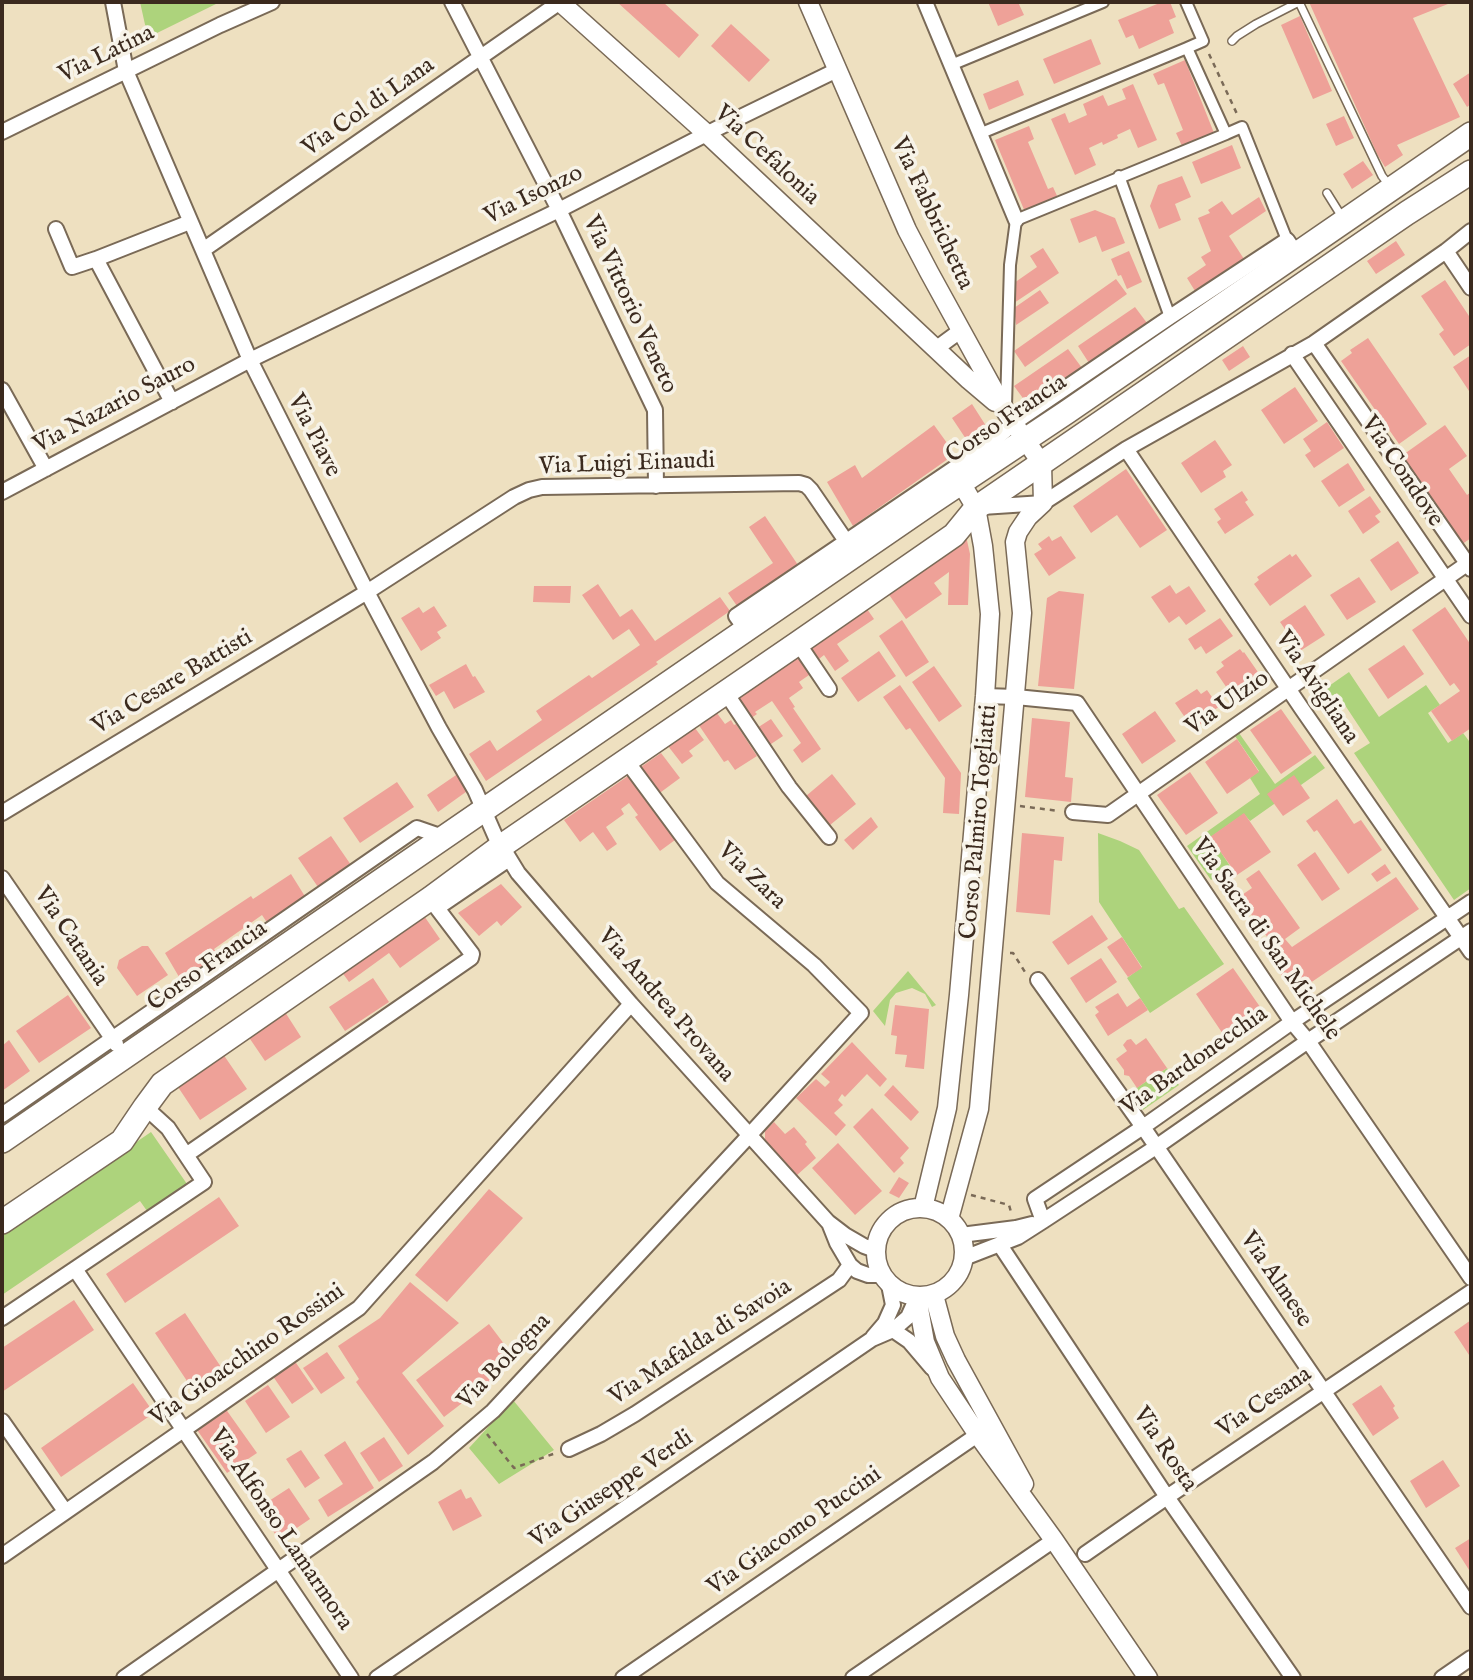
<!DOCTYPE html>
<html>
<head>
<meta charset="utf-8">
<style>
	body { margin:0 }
	#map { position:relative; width:1473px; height:1680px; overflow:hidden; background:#eee0c0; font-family:"IM FELL English",serif }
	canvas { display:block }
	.frame { position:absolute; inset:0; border:4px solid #3b2a1e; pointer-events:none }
</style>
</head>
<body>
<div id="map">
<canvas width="1473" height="1680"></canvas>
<div class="frame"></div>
</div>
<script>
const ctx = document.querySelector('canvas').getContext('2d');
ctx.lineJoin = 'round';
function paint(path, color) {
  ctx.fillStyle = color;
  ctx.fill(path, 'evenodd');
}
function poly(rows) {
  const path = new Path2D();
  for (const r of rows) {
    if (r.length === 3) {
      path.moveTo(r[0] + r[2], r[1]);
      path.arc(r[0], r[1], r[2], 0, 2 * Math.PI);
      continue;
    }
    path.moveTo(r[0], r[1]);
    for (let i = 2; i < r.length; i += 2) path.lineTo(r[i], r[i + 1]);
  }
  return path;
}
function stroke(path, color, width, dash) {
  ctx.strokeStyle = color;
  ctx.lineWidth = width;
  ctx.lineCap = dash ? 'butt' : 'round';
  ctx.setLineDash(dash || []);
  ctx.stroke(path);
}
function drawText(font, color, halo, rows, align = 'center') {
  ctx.font = font + ' "IM FELL English",serif';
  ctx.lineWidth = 7;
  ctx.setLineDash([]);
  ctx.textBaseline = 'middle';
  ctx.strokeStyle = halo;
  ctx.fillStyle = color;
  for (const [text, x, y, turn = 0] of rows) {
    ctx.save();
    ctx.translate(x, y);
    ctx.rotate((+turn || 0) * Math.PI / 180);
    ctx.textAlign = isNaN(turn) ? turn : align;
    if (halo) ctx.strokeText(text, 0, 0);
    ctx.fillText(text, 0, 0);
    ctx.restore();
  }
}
paint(poly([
	[140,2,220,2,155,34,146,29],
	[1349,672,1379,717,1426,685,1440,705,1428,713,1448,743,1463,733,1469,741,1471,740,1471,888,1454,900,1354,753,1370,743,1337,693,1320,703,1316,695],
	[1239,733,1275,784,1315,755,1325,768,1250,821,1244,814,1211,837,1232,869,1211,880,1187,846,1260,794,1250,778,1259,771,1235,736],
	[1098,833,1120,841,1139,850,1179,909,1184,907,1224,964,1150,1013,1127,978,1142,967,1099,902],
	[908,971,936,1005,932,1007,925,994,912,988,896,993,890,1000,885,1026,873,1011],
	[1167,1068,1179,1085,1143,1110,1130,1092],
	[151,1132,187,1184,147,1211,140,1201,2,1295,2,1234],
	[513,1400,554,1450,499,1484,469,1448]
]), '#add37c');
paint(poly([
	[617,2,663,2,699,35,679,58],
	[988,2,1018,2,1024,15,998,26],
	[1162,2,1170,2,1176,17,1169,20,1174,33,1139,49,1133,35,1126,38,1118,20],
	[1309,2,1453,2,1413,18,1460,117,1397,145,1403,155,1385,167,1377,154],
	[1300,16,1332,91,1313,99,1281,25],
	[731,24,770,60,749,82,711,46],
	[1091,39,1101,64,1054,84,1043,59],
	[1185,60,1214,133,1182,146,1176,133,1183,130,1164,83,1158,85,1153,74],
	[1471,72,1471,104,1467,107,1453,84],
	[1018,80,1024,95,989,110,983,94],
	[1133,84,1157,140,1138,148,1130,129,1117,135,1118,138,1103,145,1102,142,1089,148,1096,165,1075,175,1051,119,1065,113,1069,123,1087,115,1083,104,1103,95,1108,106,1126,99,1122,89],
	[1344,116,1354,138,1336,146,1326,124],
	[1029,126,1034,139,1028,142,1048,189,1053,187,1058,198,1025,212,995,140],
	[1232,145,1241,168,1201,184,1192,162],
	[1363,161,1373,175,1352,189,1343,174],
	[1182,176,1191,197,1175,204,1181,220,1159,229,1150,206,1158,185],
	[1259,197,1266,211,1229,236,1244,259,1195,291,1187,278,1206,265,1201,257,1211,251,1198,218,1210,213,1208,210,1222,201,1232,215],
	[1095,210,1115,218,1125,243,1102,252,1096,236,1079,243,1070,219],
	[1396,241,1405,255,1376,274,1367,261],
	[1043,248,1059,273,1014,303,1014,283,1037,267,1030,256],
	[1129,251,1142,282,1127,289,1121,275,1118,276,1111,259],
	[1116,279,1127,294,1025,367,1014,351],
	[1445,280,1471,319,1471,344,1454,356,1439,334,1444,330,1421,296],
	[1040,290,1049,303,1016,325,1014,308],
	[1135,307,1147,323,1089,363,1078,346],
	[1368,338,1427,424,1399,444,1341,361,1352,353,1350,350],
	[1243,346,1250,357,1229,371,1222,360],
	[1068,349,1082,368,1028,405,1014,386],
	[1471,355,1471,394,1453,367],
	[1295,387,1318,421,1284,444,1261,410],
	[972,404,988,429,968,442,952,418],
	[1327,422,1344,448,1314,468,1305,455,1311,451,1303,439],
	[934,425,955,454,853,526,827,482,855,465,862,478],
	[1445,425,1467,456,1449,469,1467,495,1471,492,1471,538,1461,545,1400,457],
	[1215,440,1232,465,1223,471,1226,477,1201,493,1181,463],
	[1348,463,1365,490,1339,507,1321,481],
	[1126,469,1167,530,1140,548,1117,515,1091,533,1073,506],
	[1242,491,1248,500,1245,502,1254,515,1225,534,1217,522,1221,519,1214,509],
	[1370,496,1381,512,1375,516,1380,522,1363,534,1348,511],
	[765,516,798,565,737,606,728,593,773,563,749,527],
	[966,536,970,554,968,605,948,605,949,572,934,583,942,594,906,619,885,589],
	[1049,536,1052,541,1061,536,1076,558,1049,576,1034,554,1042,549,1038,544],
	[1398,541,1419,573,1391,591,1370,560],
	[1290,554,1292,557,1296,554,1312,576,1270,606,1254,584,1259,580,1257,577],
	[1359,577,1376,602,1347,620,1330,595],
	[598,584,620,617,632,609,655,641,720,597,730,611,656,662,658,664,486,781,469,754,490,740,497,751,542,720,536,711,589,675,592,678,640,645,629,629,613,640,582,595],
	[1170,585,1176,594,1189,586,1206,611,1186,625,1179,616,1169,623,1151,597],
	[534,586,571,586,570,603,533,602],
	[1059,591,1084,594,1074,689,1038,686,1047,598],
	[1305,605,1325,635,1300,651,1280,622],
	[434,606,447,626,437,632,441,638,421,651,401,618,419,607,423,613],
	[1445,607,1471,645,1471,728,1452,741,1431,711,1460,691,1454,683,1450,686,1412,630],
	[867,609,874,619,837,644,849,661,835,671,824,655,819,659,811,647],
	[1220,618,1233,636,1206,654,1201,646,1195,650,1188,639],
	[902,620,929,662,906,677,879,636],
	[1404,645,1424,674,1388,699,1368,669],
	[1240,649,1243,653,1244,652,1262,678,1233,697,1216,672,1224,666,1221,662],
	[798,650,812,673,799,682,803,688,789,698,795,707,793,708,821,749,802,763,793,750,801,743,772,701,755,712,757,714,750,719,733,694],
	[879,651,896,676,858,702,841,678],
	[466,664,473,677,475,676,485,692,454,709,444,691,436,696,429,685],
	[934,666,962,706,939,722,912,682],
	[900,685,961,773,959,814,943,813,945,778,910,728,906,730,883,697],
	[1197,689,1201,694,1207,690,1219,707,1212,711,1215,714,1193,729,1175,703],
	[714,709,725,724,731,720,734,725,736,724,757,756,735,770,728,760,724,762,696,721],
	[1281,709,1312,753,1281,774,1250,730],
	[1155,711,1176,741,1142,764,1122,734],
	[1032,718,1070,722,1065,777,1073,778,1071,802,1025,797],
	[771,719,783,736,768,746,757,728],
	[695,728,704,740,689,751,693,756,682,764,668,746],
	[1237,739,1259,772,1227,794,1205,762],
	[661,753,680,778,657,795,638,769],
	[1190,772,1218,813,1186,835,1157,795],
	[459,773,470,789,438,812,427,795],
	[832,774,856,804,830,825,806,796],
	[1294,775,1310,798,1283,816,1267,794],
	[628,776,675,840,660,851,635,817,638,815,629,803,621,809,624,814,606,827,617,844,607,851,593,832,580,842,564,820],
	[397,782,414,807,360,843,343,818],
	[1337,799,1354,824,1361,820,1382,850,1348,874,1317,830,1314,832,1306,821],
	[1244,813,1271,852,1237,875,1210,837],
	[871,817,878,827,853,850,844,840],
	[1022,833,1064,837,1062,861,1054,860,1050,915,1016,912],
	[331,836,351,865,318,887,298,858],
	[1315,852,1340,889,1322,901,1297,865],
	[1385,864,1391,873,1377,882,1371,874],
	[1259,870,1300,928,1285,939,1292,947,1396,877,1419,909,1294,994,1272,961,1280,955,1239,897,1252,888,1246,879],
	[291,874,306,898,268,924,262,915,214,949,219,957,182,982,165,953,251,896,253,899],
	[501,884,522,907,501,926,497,921,479,936,458,913],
	[420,910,440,939,400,968,389,953,349,982,339,968],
	[1092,915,1108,939,1068,965,1052,942],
	[1122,937,1142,968,1128,977,1107,947],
	[142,946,148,946,168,975,137,996,117,968,119,960],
	[1101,958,1117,982,1086,1003,1070,978],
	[1233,968,1265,1014,1227,1040,1196,994],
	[373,978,389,1002,345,1031,329,1007],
	[1118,993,1127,1007,1140,998,1148,1010,1108,1036,1095,1015,1099,1012,1095,1007],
	[68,995,91,1028,39,1063,16,1031],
	[895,1005,929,1009,924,1069,905,1067,907,1055,895,1054,897,1036,891,1035],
	[285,1012,301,1037,265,1061,248,1036],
	[1146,1038,1167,1068,1156,1075,1153,1080,1148,1080,1137,1088,1129,1076,1124,1075,1124,1070,1116,1059,1127,1051,1123,1045,1127,1040,1131,1039,1136,1045],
	[9,1040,30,1071,2,1091,2,1046],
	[852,1042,887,1079,880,1087,867,1074,845,1097,842,1094,838,1100,843,1105,834,1113,846,1125,836,1136,796,1098,816,1079,825,1087,830,1082,821,1074],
	[223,1054,247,1089,200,1120,176,1084],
	[893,1085,919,1112,911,1121,884,1095],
	[872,1108,909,1148,900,1158,904,1163,894,1173,853,1127],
	[774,1122,785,1134,794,1127,807,1142,805,1144,816,1158,796,1176,765,1142,765,1131],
	[838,1143,882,1191,855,1215,812,1168],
	[899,1177,909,1183,899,1198,889,1193],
	[489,1189,523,1218,447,1302,415,1275],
	[219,1197,239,1226,125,1303,106,1274],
	[410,1282,459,1323,402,1373,444,1426,408,1455,356,1382,359,1379,338,1346,380,1318],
	[74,1300,94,1330,2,1392,2,1348],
	[185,1313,227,1376,197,1396,155,1333],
	[1471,1320,1471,1358,1454,1332],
	[489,1324,517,1361,444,1417,416,1380],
	[327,1352,345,1378,321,1394,303,1368],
	[294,1360,314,1389,292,1404,272,1375],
	[133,1383,154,1413,61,1477,41,1448],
	[268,1385,290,1417,266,1433,245,1401],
	[1381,1385,1395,1406,1393,1408,1399,1418,1373,1436,1352,1404],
	[225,1408,257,1453,227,1473,195,1427],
	[384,1437,403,1466,379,1482,360,1453],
	[345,1441,374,1488,328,1517,318,1500,343,1484,324,1455],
	[301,1450,320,1478,305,1488,286,1459],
	[1443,1460,1460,1486,1426,1508,1410,1481],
	[289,1488,310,1519,279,1540,258,1508],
	[461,1489,466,1499,471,1497,482,1516,453,1531,438,1502],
	[1471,1538,1471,1573,1455,1548]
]), '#eea198');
const service = poly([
	[1232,41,1237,36,1256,24,1299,2,1382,176,1389,185],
	[1327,193,1342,217]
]);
const pedestrian = poly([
	[1186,2,1203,41,1187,48,1226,134,1242,127,1287,240],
	[951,65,1103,2],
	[979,134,1187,48],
	[1119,176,1170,317],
	[1006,406,1010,265,1016,220,1226,134]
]);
const minor = poly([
	[113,2,126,71,250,360,367,592,439,728,475,790,500,847,507,855,518,873,631,1004,828,1222,845,1235,864,1246,875,1250],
	[452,2,559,210,655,410,656,486],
	[925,2,1016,220],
	[2,132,220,25,272,2],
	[56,229,72,267,96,259],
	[203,250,560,2],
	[1446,251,1471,288],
	[1314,343,1471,569],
	[937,348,960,331],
	[1292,354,1471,616],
	[2,390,46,469],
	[172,402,96,259,190,222],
	[1126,449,1302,709,1471,952],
	[2,492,250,360,559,210,718,128,837,70],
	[982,507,1043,503,1126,449,1314,343,1446,251,1471,231],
	[746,630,736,616,990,444,1014,423,1170,317,1287,240,1296,253],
	[798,643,829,689],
	[726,693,789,787,829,837],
	[985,696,1016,697,1077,703,1292,1022,1308,1041,1471,1278],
	[1073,812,1108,815,1471,561],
	[2,813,367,592,514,497,529,490,542,487,799,483,806,485,811,490,846,541],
	[2,878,116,1044],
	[432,899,437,908,509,859],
	[1038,980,1143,1127,1471,1607],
	[2,1115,417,828,443,837],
	[186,1155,471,958,472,954,437,908],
	[1043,1221,1035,1199,1143,1127,1292,1022,1471,902],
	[829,1223,837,1243,850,1265,857,1271,868,1275,881,1275],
	[961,1235,1016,1228,1032,1224],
	[1000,1245,1167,1497,1293,1678],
	[964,1258,1018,1237,1043,1221,1156,1147,1308,1041,1471,931],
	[75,1269,351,1678],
	[2,1318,204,1182,168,1128,145,1107],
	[893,1330,909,1341,932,1368],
	[873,1337,885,1323,893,1305,889,1285],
	[2,1421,65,1511],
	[569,1449,601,1434,635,1414,839,1280,850,1265],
	[1085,1554,1167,1497,1471,1292],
	[2,1556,359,1308,631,1004],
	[124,1678,433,1462,493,1411,745,1140,861,1013,814,965,717,883,626,760],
	[377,1678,872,1339,893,1330,908,1317,917,1297],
	[623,1678,986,1429],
	[853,1678,1054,1540],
	[1442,1678,1471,1658]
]);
const tertiary = poly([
	[560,2,707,134,969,380,995,402],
	[808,2,907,230,929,272,1006,412,1042,464,1043,503,1028,517,1018,532,1015,542,1022,613,979,1109,949,1219],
	[920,1252,44],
	[923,1208,947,1108,959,995,985,696,990,614,983,546,976,508,961,483],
	[934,1295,945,1336,956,1360,1024,1484],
	[917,1297,925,1342,940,1378,978,1435,1054,1540,1148,1678]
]);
const primary = poly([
	[2,1141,932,502,1067,412,1471,134],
	[2,1222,122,1141,145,1107,162,1084,431,898,500,847,798,643,954,535,976,508,1407,213,1471,172]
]);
stroke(service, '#7a6a57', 10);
stroke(pedestrian, '#7a6a57', 14);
stroke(minor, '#7a6a57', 18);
stroke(tertiary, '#7a6a57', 21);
stroke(primary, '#7a6a57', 26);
stroke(poly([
	[1209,54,1237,114],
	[1020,806,1059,811],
	[1010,953,1013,953,1025,972],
	[971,1195,1009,1205,1011,1212],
	[487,1434,514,1468,556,1453]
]), '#7a6a57', 2.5, [5, 5]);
stroke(service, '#fff', 7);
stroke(pedestrian, '#fff', 10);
stroke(minor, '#fff', 14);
stroke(tertiary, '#fff', 18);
stroke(primary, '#fff', 23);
drawText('24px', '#3b2a1e', '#f7f3e8', [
	["Via Latina",107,55,-26],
	["Via Col di Lana",369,108,-35],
	["Via Cefalonia",766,156,43],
	["Via Isonzo",534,196,-26],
	["Via Fabbrichetta",931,214,65],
	["Via Vittorio Veneto",629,305,65],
	["Via Nazario Sauro",115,406,-28],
	["Corso Francia",1007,420,-34],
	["Via Piave",313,436,63],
	["Via Luigi Einaudi",627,465,-2],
	["Via Condove",1401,472,56],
	["Via Cesare Battisti",173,683,-31],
	["Via Avigliana",1316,688,56],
	["Via Ulzio",1228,704,-35],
	["Corso Palmiro Togliatti",980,822,-85],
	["Via Zara",751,877,44],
	["Via Catania",70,937,56],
	["Via Sacra di San Michele",1265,940,55],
	["Corso Francia",208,967,-35],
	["Via Andrea Provana",665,1006,49],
	["Via Bardonecchia",1195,1062,-35],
	["Via Almese",1275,1280,56],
	["Via Mafalda di Savoia",701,1343,-33],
	["Via Gioacchino Rossini",248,1356,-35],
	["Via Bologna",505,1362,-46],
	["Via Cesana",1265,1403,-34],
	["Via Rosta",1164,1450,56],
	["Via Giuseppe Verdi",612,1490,-34],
	["Via Alfonso Lamarmora",280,1530,56],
	["Via Giacomo Puccini",795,1532,-35]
]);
</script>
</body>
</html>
